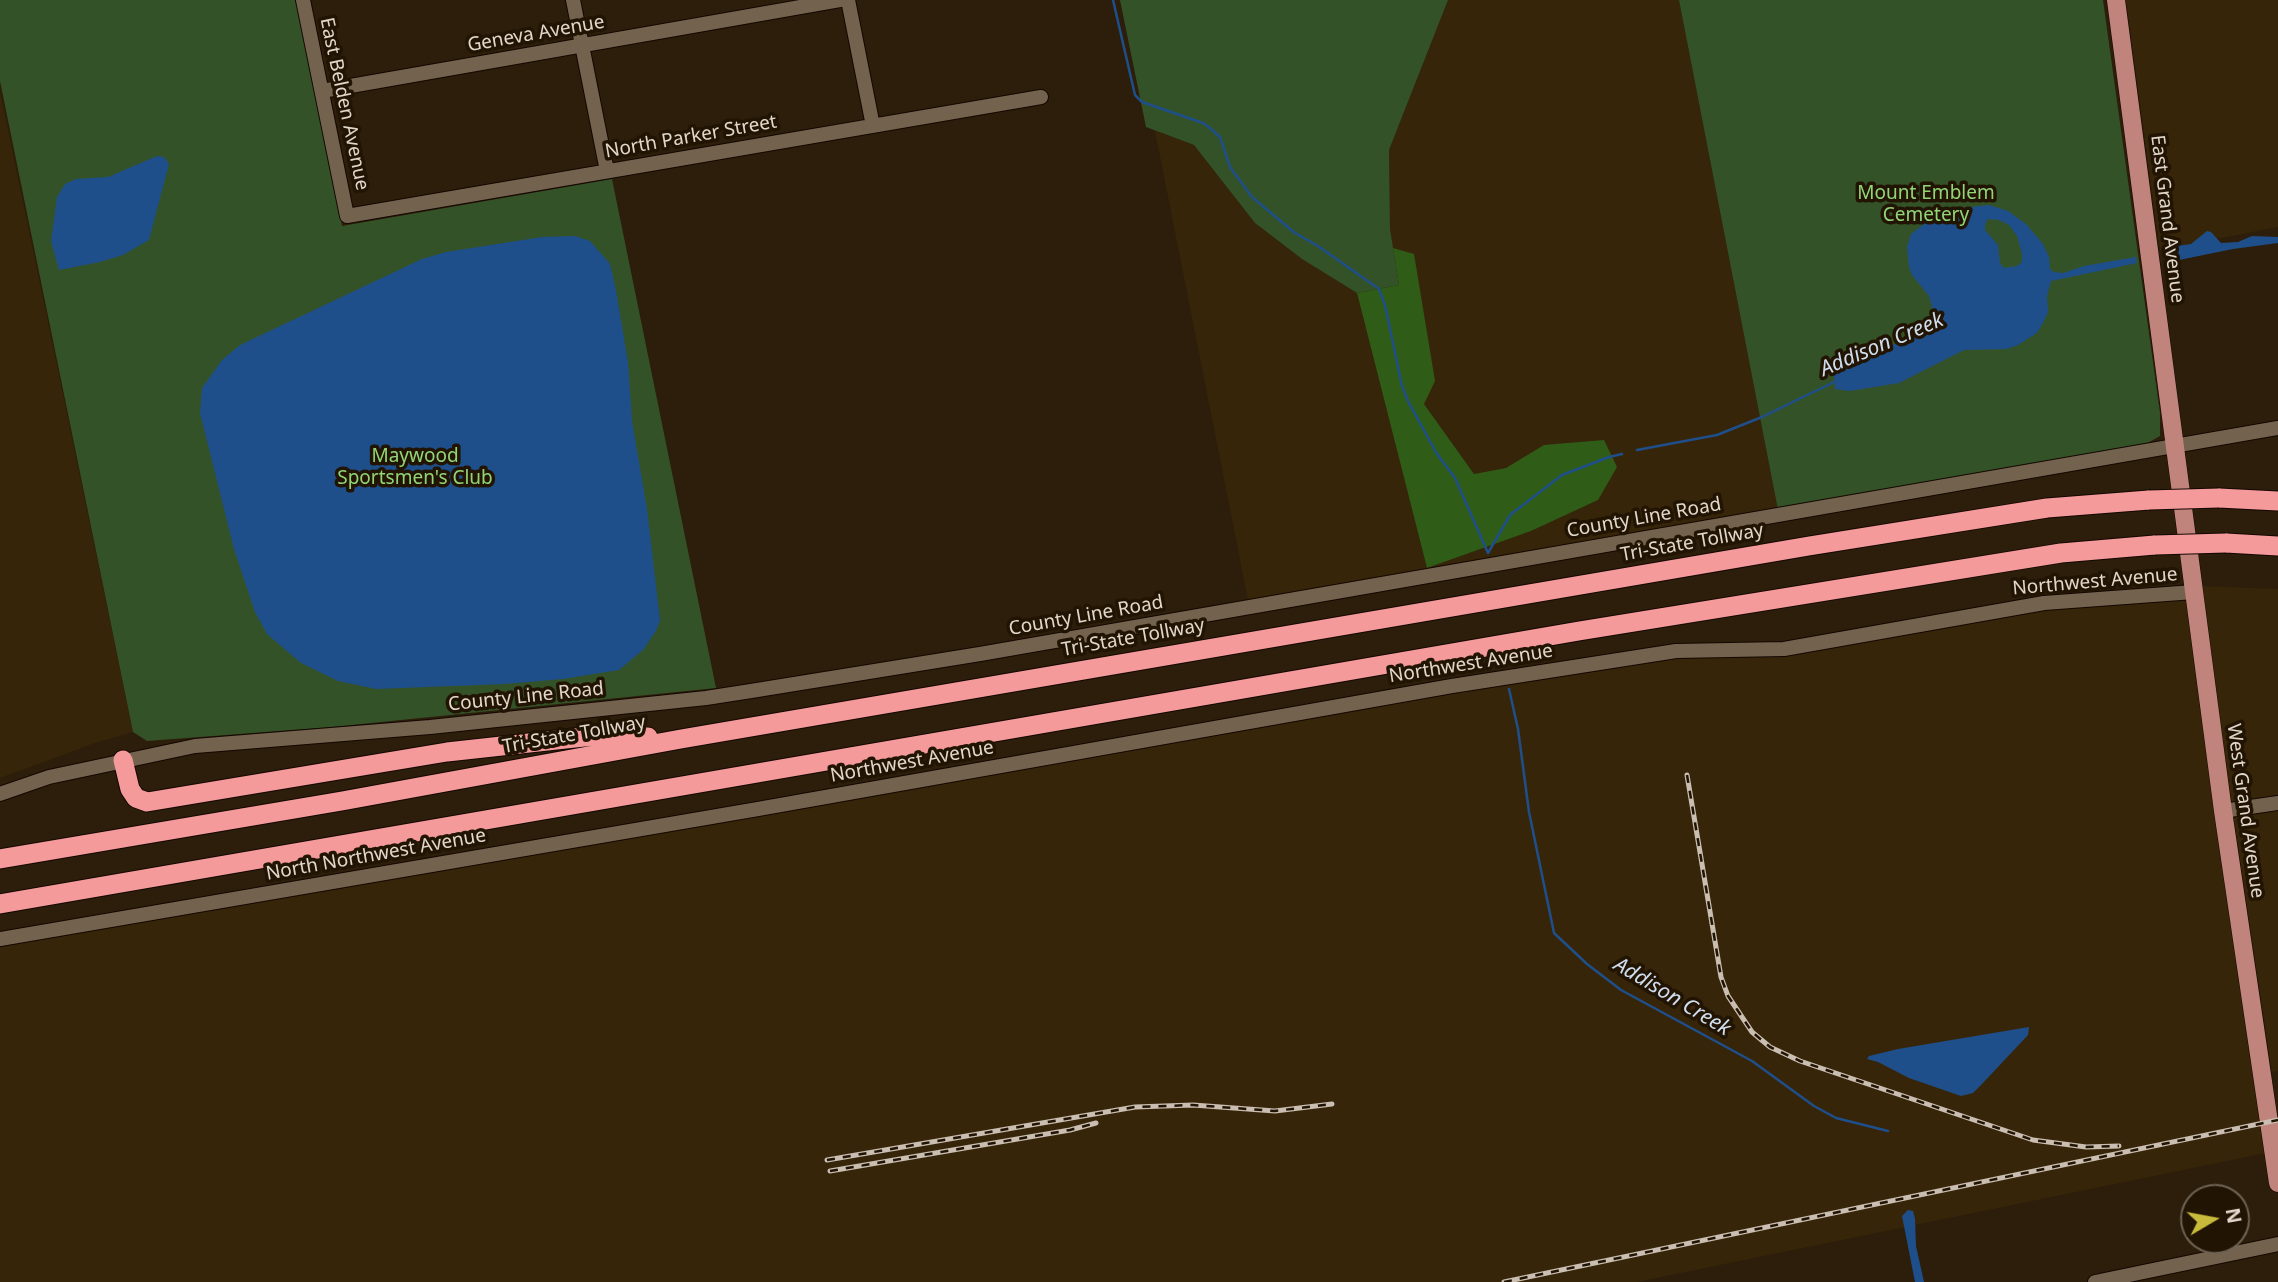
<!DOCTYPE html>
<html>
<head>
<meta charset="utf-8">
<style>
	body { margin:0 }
	#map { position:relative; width:2278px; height:1282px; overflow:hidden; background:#2c1e0a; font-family:"Noto Sans",sans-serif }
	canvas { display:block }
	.north { position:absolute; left:2180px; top:1184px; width:70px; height:70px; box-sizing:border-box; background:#221403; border:2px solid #6e6253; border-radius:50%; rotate:80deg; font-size:19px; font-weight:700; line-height:28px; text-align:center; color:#e1d7cb }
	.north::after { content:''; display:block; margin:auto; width:24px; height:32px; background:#c8bb3b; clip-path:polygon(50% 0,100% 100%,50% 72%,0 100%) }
</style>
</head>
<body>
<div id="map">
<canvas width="2278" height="1282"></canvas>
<div class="north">N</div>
</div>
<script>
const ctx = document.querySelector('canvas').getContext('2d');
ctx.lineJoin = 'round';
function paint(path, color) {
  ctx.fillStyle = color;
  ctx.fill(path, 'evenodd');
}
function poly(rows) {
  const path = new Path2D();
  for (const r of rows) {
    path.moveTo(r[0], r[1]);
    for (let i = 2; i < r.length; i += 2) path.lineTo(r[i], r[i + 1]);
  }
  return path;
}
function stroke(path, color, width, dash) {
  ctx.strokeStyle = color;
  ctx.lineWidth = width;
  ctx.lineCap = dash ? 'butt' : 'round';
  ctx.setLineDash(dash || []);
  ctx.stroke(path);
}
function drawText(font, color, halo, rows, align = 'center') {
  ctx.font = font + ' "Noto Sans",sans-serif';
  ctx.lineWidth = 7;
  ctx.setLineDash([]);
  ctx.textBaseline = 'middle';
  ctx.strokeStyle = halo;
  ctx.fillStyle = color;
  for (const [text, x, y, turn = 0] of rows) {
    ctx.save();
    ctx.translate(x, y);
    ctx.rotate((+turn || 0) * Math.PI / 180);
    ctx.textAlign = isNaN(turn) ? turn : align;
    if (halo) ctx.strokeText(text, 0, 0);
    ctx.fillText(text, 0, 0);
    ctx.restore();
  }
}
paint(poly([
	[1448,0,1679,0,1778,510,1248,600,1155,131,1194,145,1255,223,1302,259,1357,293,1427,568,1531,531,1598,500,1521,460,1506,468,1474,474,1424,404,1414,255,1393,248,1390,229,1389,150],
	[2126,0,2278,0,2278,227,2160,250],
	[0,91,133,732,95,743,0,778],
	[2199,586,2278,589,2278,1071,2272,1072],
	[2194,592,2271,1152,1637,1282,0,1282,0,939,1676,651,1784,649,2044,603]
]), '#37250a');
paint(poly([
	[0,0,298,0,342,226,612,179,716,688,332,727,147,741,133,732,0,81],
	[1120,0,1448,0,1389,150,1390,229,1399,285,1357,293,1302,259,1255,223,1194,145,1146,127],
	[1679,0,2103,0,2160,413,2160,436,2144,445,1778,510]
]), '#345228');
paint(poly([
	[1393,248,1414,254,1435,381,1424,404,1474,474,1506,468,1544,445,1604,440,1617,467,1598,500,1531,531,1427,568,1357,293,1399,285]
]), '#2f5d18');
paint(poly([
	[157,156,164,157,169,164,149,240,123,255,100,262,59,270,51,241,57,197,65,184,76,179,108,177],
	[1989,205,2008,211,2026,224,2043,244,2049,257,2050,269,2054,272,2063,273,2084,266,2136,257,2137,263,2051,281,2047,296,2048,312,2043,323,2037,333,2018,345,2007,349,1964,350,1899,383,1850,391,1835,389,1834,375,1843,365,1910,338,1925,326,1931,319,1933,311,1929,296,1912,275,1909,267,1907,247,1911,234,1929,220,1972,207],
	[1988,219,1999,220,2009,225,2017,236,2022,254,2022,262,2017,266,2004,268,2000,263,1998,245,1985,230,1985,224],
	[2207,231,2211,232,2221,243,2238,242,2252,236,2278,237,2278,243,2233,249,2179,260,2165,254,2169,247,2191,244],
	[575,236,590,241,610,264,616,290,628,362,632,421,647,509,660,620,656,631,643,650,619,670,563,679,504,684,376,689,338,681,301,663,267,634,255,612,234,549,200,413,202,388,222,360,240,345,422,259,446,252,542,237],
	[2029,1027,2028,1035,1981,1085,1973,1093,1961,1096,1909,1078,1878,1062,1867,1059,1869,1056,1898,1049],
	[1908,1210,1913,1211,1915,1219,1916,1246,1924,1282,1915,1282,1902,1216]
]), '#1f4f8b');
stroke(poly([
	[1113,0,1135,95,1142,102,1203,123,1210,128,1220,137,1230,167,1252,197,1295,233,1318,246,1379,289,1385,305,1402,386,1408,401,1437,454,1455,478,1488,553],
	[1637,450,1717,435,1762,417,1834,382],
	[1488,553,1510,515,1562,475,1609,457,1622,454],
	[1509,689,1518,729,1529,812,1554,933,1587,964,1621,990,1752,1061,1814,1106,1836,1118,1888,1131]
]), '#1f4f8b', 2.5);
const minor = poly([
	[303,0,347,216,1041,97],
	[573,0,607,171],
	[848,0,873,126],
	[322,91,840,0],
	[0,794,49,777,195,746,430,727,706,698,751,691,980,654,2278,428],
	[2223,811,2278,803],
	[0,939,758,809,1452,686,1676,651,1784,649,2044,603,2194,592],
	[2095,1282,2278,1244]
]);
const major = poly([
	[2116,0,2223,811,2278,1183]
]);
const highway = poly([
	[2219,498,2278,501],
	[2226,543,2278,546],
	[123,760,130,789,136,798,147,802,447,752,602,735,648,737],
	[0,859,342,801,681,739,1809,546,2047,508,2149,500],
	[0,904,1579,631,2061,553,2155,545]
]);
stroke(minor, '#140700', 16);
stroke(major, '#140700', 19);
stroke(highway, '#140700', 21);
stroke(minor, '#73634e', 14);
stroke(major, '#c0847c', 18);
stroke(highway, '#f49a9b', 19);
const rail = poly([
	[1687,775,1721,977,1728,996,1752,1032,1770,1047,1800,1061,2033,1140,2086,1147,2119,1146],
	[827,1160,1135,1107,1193,1105,1275,1111,1332,1104],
	[830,1171,1070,1130,1096,1123],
	[1504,1282,2278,1120]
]);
stroke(rail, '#c9beb1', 5);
stroke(rail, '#221403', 2.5, [8]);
const highwayBridge = poly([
	[2149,500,2219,498],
	[2155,545,2226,543]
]);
stroke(highwayBridge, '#140700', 21, []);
stroke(highwayBridge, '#f49a9b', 19);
drawText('19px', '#e1d7cb', '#221403', [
	["Geneva Avenue",536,34,-10],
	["East Belden Avenue",344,104,78],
	["North Parker Street",691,137,-10],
	["East Grand Avenue",2167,219,83],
	["County Line Road",1644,518,-10],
	["Tri-State Tollway",1692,543,-10],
	["Northwest Avenue",2095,582,-5],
	["County Line Road",1086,616,-10],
	["Tri-State Tollway",1133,638,-10],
	["Northwest Avenue",1471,664,-9],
	["County Line Road",526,697,-6],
	["Tri-State Tollway",574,735,-10],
	["Northwest Avenue",912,762,-10],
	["West Grand Avenue",2245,811,82],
	["North Northwest Avenue",376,855,-10]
]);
drawText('19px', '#92d578', '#221403', [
	["Mount Emblem",1926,194],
	["Cemetery",1926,216],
	["Maywood",415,457],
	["Sportsmen's Club",415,479]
]);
drawText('italic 21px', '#d0ddef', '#221403', [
	["Addison Creek",1882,345,-23],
	["Addison Creek",1672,997,31]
]);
</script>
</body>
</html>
